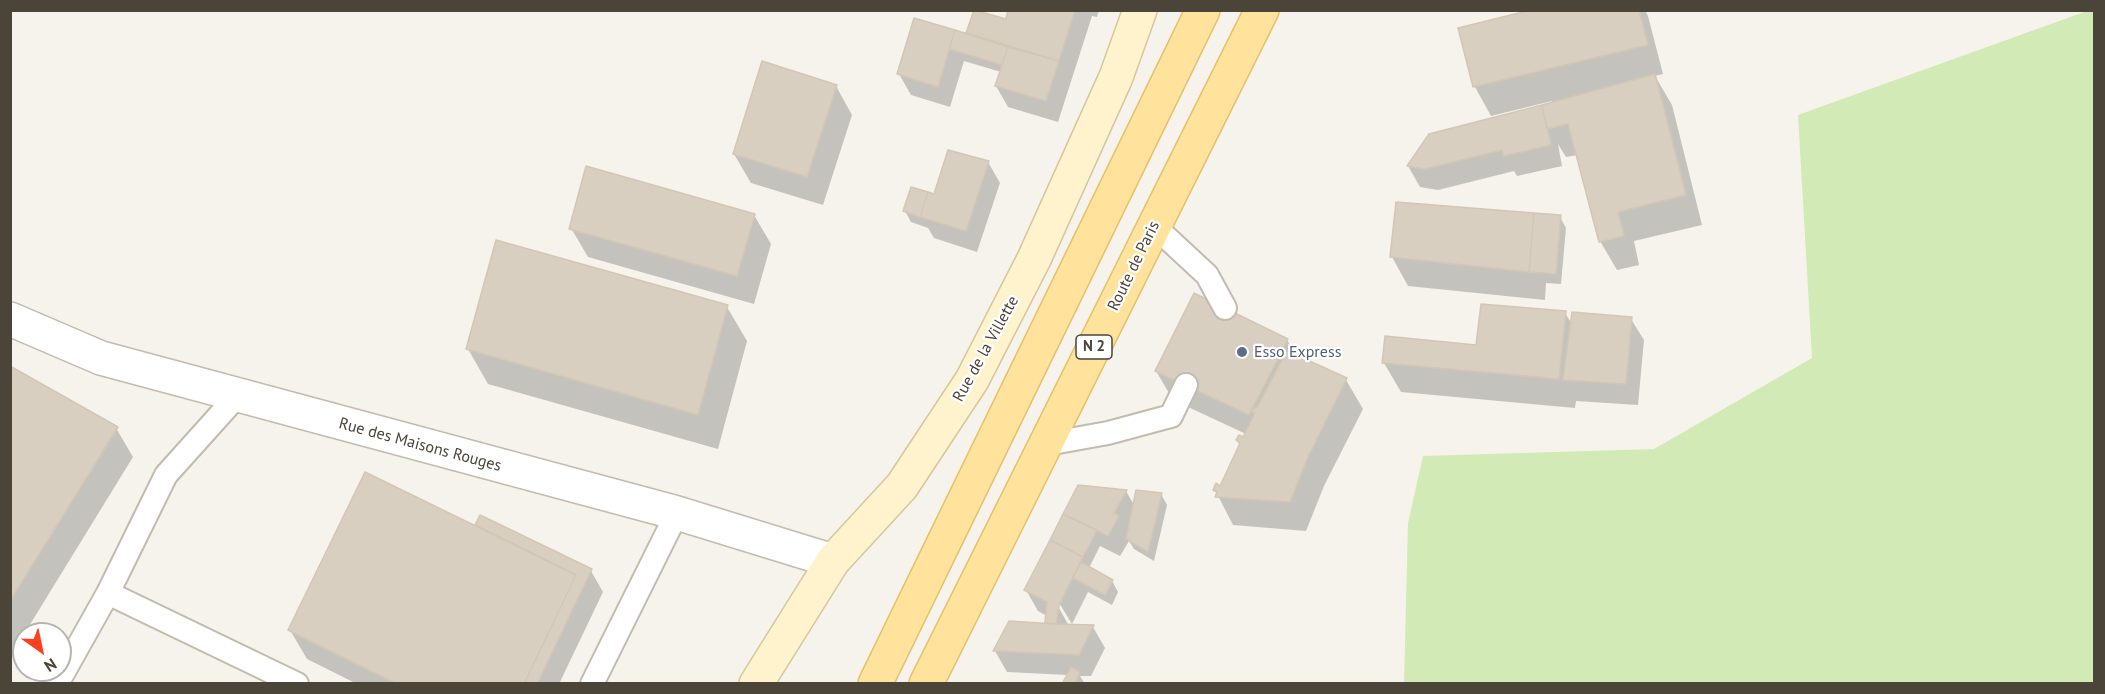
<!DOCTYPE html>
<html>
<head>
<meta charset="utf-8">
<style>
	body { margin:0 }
	#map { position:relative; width:2105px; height:694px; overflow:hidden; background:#f6f3ec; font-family:"PT Sans",sans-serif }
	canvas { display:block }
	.frame { position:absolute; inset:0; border:12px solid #4b4439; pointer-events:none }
	.north { position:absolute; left:12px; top:622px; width:60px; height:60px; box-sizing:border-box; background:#fff; border:2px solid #b7b4b0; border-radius:50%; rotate:147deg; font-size:16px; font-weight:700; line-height:24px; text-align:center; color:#4b4439 }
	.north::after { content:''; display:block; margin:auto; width:21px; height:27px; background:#fc3f1d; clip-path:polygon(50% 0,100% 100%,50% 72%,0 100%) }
</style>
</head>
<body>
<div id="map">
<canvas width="2105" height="694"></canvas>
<div class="frame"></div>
<div class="north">N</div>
</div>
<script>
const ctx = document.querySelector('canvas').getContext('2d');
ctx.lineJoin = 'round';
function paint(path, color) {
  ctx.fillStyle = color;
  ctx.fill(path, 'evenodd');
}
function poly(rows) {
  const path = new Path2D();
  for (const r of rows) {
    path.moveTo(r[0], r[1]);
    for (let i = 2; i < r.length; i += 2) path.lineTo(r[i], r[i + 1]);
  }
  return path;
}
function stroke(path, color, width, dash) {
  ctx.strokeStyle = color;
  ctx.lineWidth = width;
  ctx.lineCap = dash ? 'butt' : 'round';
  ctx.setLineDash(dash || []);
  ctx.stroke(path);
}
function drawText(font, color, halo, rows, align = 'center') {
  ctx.font = font + ' "PT Sans",sans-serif';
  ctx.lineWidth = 4.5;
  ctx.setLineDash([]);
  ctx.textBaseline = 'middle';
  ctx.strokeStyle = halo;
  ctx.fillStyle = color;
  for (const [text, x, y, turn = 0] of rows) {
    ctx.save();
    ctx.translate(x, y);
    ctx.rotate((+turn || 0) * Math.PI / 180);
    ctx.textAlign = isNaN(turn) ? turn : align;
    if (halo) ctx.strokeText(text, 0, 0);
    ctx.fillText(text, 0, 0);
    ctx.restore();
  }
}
paint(poly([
	[2087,11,2094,11,2094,683,1404,683,1408,523,1423,456,1654,449,1812,358,1798,115]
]), '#d2eab5');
paint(poly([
	[1010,10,1099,10,1097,17,1092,16,1058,122,1008,107,996,86,1001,72,964,61,950,107,911,95,899,74,970,36,968,33,1007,21],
	[1536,10,1645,10,1648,16,1663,74,1655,76,1672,105,1702,225,1634,241,1639,265,1617,270,1600,241,1578,155,1566,157,1558,144,1562,166,1517,176,1514,171,1438,190,1420,187,1408,166,1553,104,1552,101,1491,116,1475,87],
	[836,86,852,115,823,205,751,183,734,154],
	[988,162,1000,183,977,252,934,238,928,228,911,222,905,211,935,196],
	[754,215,771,244,754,304,588,257,571,228],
	[1560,217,1566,228,1561,284,1546,283,1545,300,1408,286,1392,257],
	[1194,295,1287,340,1297,357,1346,380,1363,409,1324,486,1306,531,1233,525,1215,490,1220,488,1240,446,1237,440,1243,439,1246,434,1173,400,1156,371],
	[727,307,747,341,718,449,488,384,468,349],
	[1565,313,1572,324,1631,319,1644,340,1638,405,1576,401,1575,408,1401,392,1384,363,1477,346],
	[10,368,116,428,133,457,10,657],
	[1126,491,1134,505,1161,494,1167,505,1154,561,1134,549,1129,541,1120,556,1100,546,1089,568,1112,581,1118,592,1112,605,1088,592,1072,624,1056,598,1054,599,1069,626,1093,627,1105,648,1091,676,1080,676,1085,684,1064,684,1068,675,1007,672,995,651,1010,622,1046,625,1047,616,1038,611,1026,590],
	[481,517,591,571,603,592,559,684,357,684,307,659,290,630,476,527]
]), '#0003');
const building = poly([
	[974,10,1006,19,1008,10,1075,10,1059,61,966,33,974,10],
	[1531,10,1639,10,1648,45,1473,87,1458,28,1531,10],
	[914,18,955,30,938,87,897,74,914,18],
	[955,30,1008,47,1002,65,949,49,955,30],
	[1008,47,1059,61,1046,101,995,86,1008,47],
	[762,61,837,85,807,177,733,154,762,61],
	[1655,74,1686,195,1618,212,1624,236,1599,242,1568,124,1547,129,1542,105,1655,74],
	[1542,105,1551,145,1504,156,1502,150,1425,169,1407,166,1429,134,1542,105],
	[948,150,989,161,966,231,920,217,928,192,934,194,948,150],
	[586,166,755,214,737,276,569,229,586,166],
	[911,187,928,192,920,217,903,211,911,187],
	[1396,202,1534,213,1529,272,1390,257,1396,202],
	[1534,213,1561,215,1556,274,1529,272,1534,213],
	[496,240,728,305,698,415,466,349,496,240],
	[1194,293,1288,339,1249,415,1155,371,1194,293],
	[1481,304,1566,311,1559,379,1382,363,1385,336,1476,345,1481,304],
	[1572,312,1632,317,1626,384,1563,380,1572,312],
	[1283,349,1347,378,1308,457,1290,502,1215,497,1217,492,1213,490,1216,483,1220,486,1240,443,1236,440,1239,435,1243,437,1255,413,1251,412,1254,407,1257,408,1284,356,1281,354,1283,349],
	[10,366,118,427,10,601,10,366],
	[365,472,576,575,524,684,397,684,288,630,365,472],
	[1078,485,1127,490,1114,513,1119,516,1108,536,1063,514,1078,485],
	[1136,490,1162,493,1148,552,1126,539,1136,490],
	[1063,514,1097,530,1083,557,1050,540,1063,514],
	[480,515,592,569,537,684,524,684,576,575,475,525,480,515],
	[1050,540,1083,557,1059,605,1056,624,1045,623,1047,602,1024,590,1050,540],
	[1081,562,1113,580,1105,595,1073,578,1081,562],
	[1009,621,1056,624,1094,625,1079,655,993,651,1009,621],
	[1071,667,1080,672,1075,684,1062,684,1071,667]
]);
paint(building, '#d8cfc1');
stroke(building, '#d3c7b4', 1.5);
const lane = poly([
	[1153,229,1165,236,1207,275,1225,308],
	[1047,444,1108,433,1171,416,1186,385],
	[108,593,297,684],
	[57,684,108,593,166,475,237,396],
	[592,684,677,513]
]);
const street = poly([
	[10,319,101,358,677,513,833,561]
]);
const secondary = poly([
	[756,684,833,561,902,486,972,380,1034,259,1116,77,1140,10]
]);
const primary = poly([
	[875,684,1203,10],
	[926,684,1262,10]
]);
stroke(lane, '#c2bbae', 26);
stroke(street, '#c2bbae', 36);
stroke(secondary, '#d6c79b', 36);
stroke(primary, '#e6c16a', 36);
stroke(lane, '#fff', 22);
stroke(street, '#fff', 33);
stroke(secondary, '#fff3cd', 33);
stroke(primary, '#ffe39c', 33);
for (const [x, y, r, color] of [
	[1242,352,6,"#5c6f8a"]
]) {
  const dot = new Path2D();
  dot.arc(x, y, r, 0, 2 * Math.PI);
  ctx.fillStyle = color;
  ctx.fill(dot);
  stroke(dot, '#fff', 2);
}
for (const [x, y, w] of [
	[1094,347,36]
]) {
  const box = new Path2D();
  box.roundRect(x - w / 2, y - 12, w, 24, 4.5);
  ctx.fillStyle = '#fff';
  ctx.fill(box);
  stroke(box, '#4b4439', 1.5);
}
drawText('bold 15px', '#4b4439', null, [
	["N 2",1094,347]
]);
drawText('16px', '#4b4439', '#fff', [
	["Route de Paris",1134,266,-64],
	["Rue de la Villette",986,349,-61],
	["Rue des Maisons Rouges",420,445,15]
]);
drawText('16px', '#4e5e75', '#fff', [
	["Esso Express",1254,352]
], 'left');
</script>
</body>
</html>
